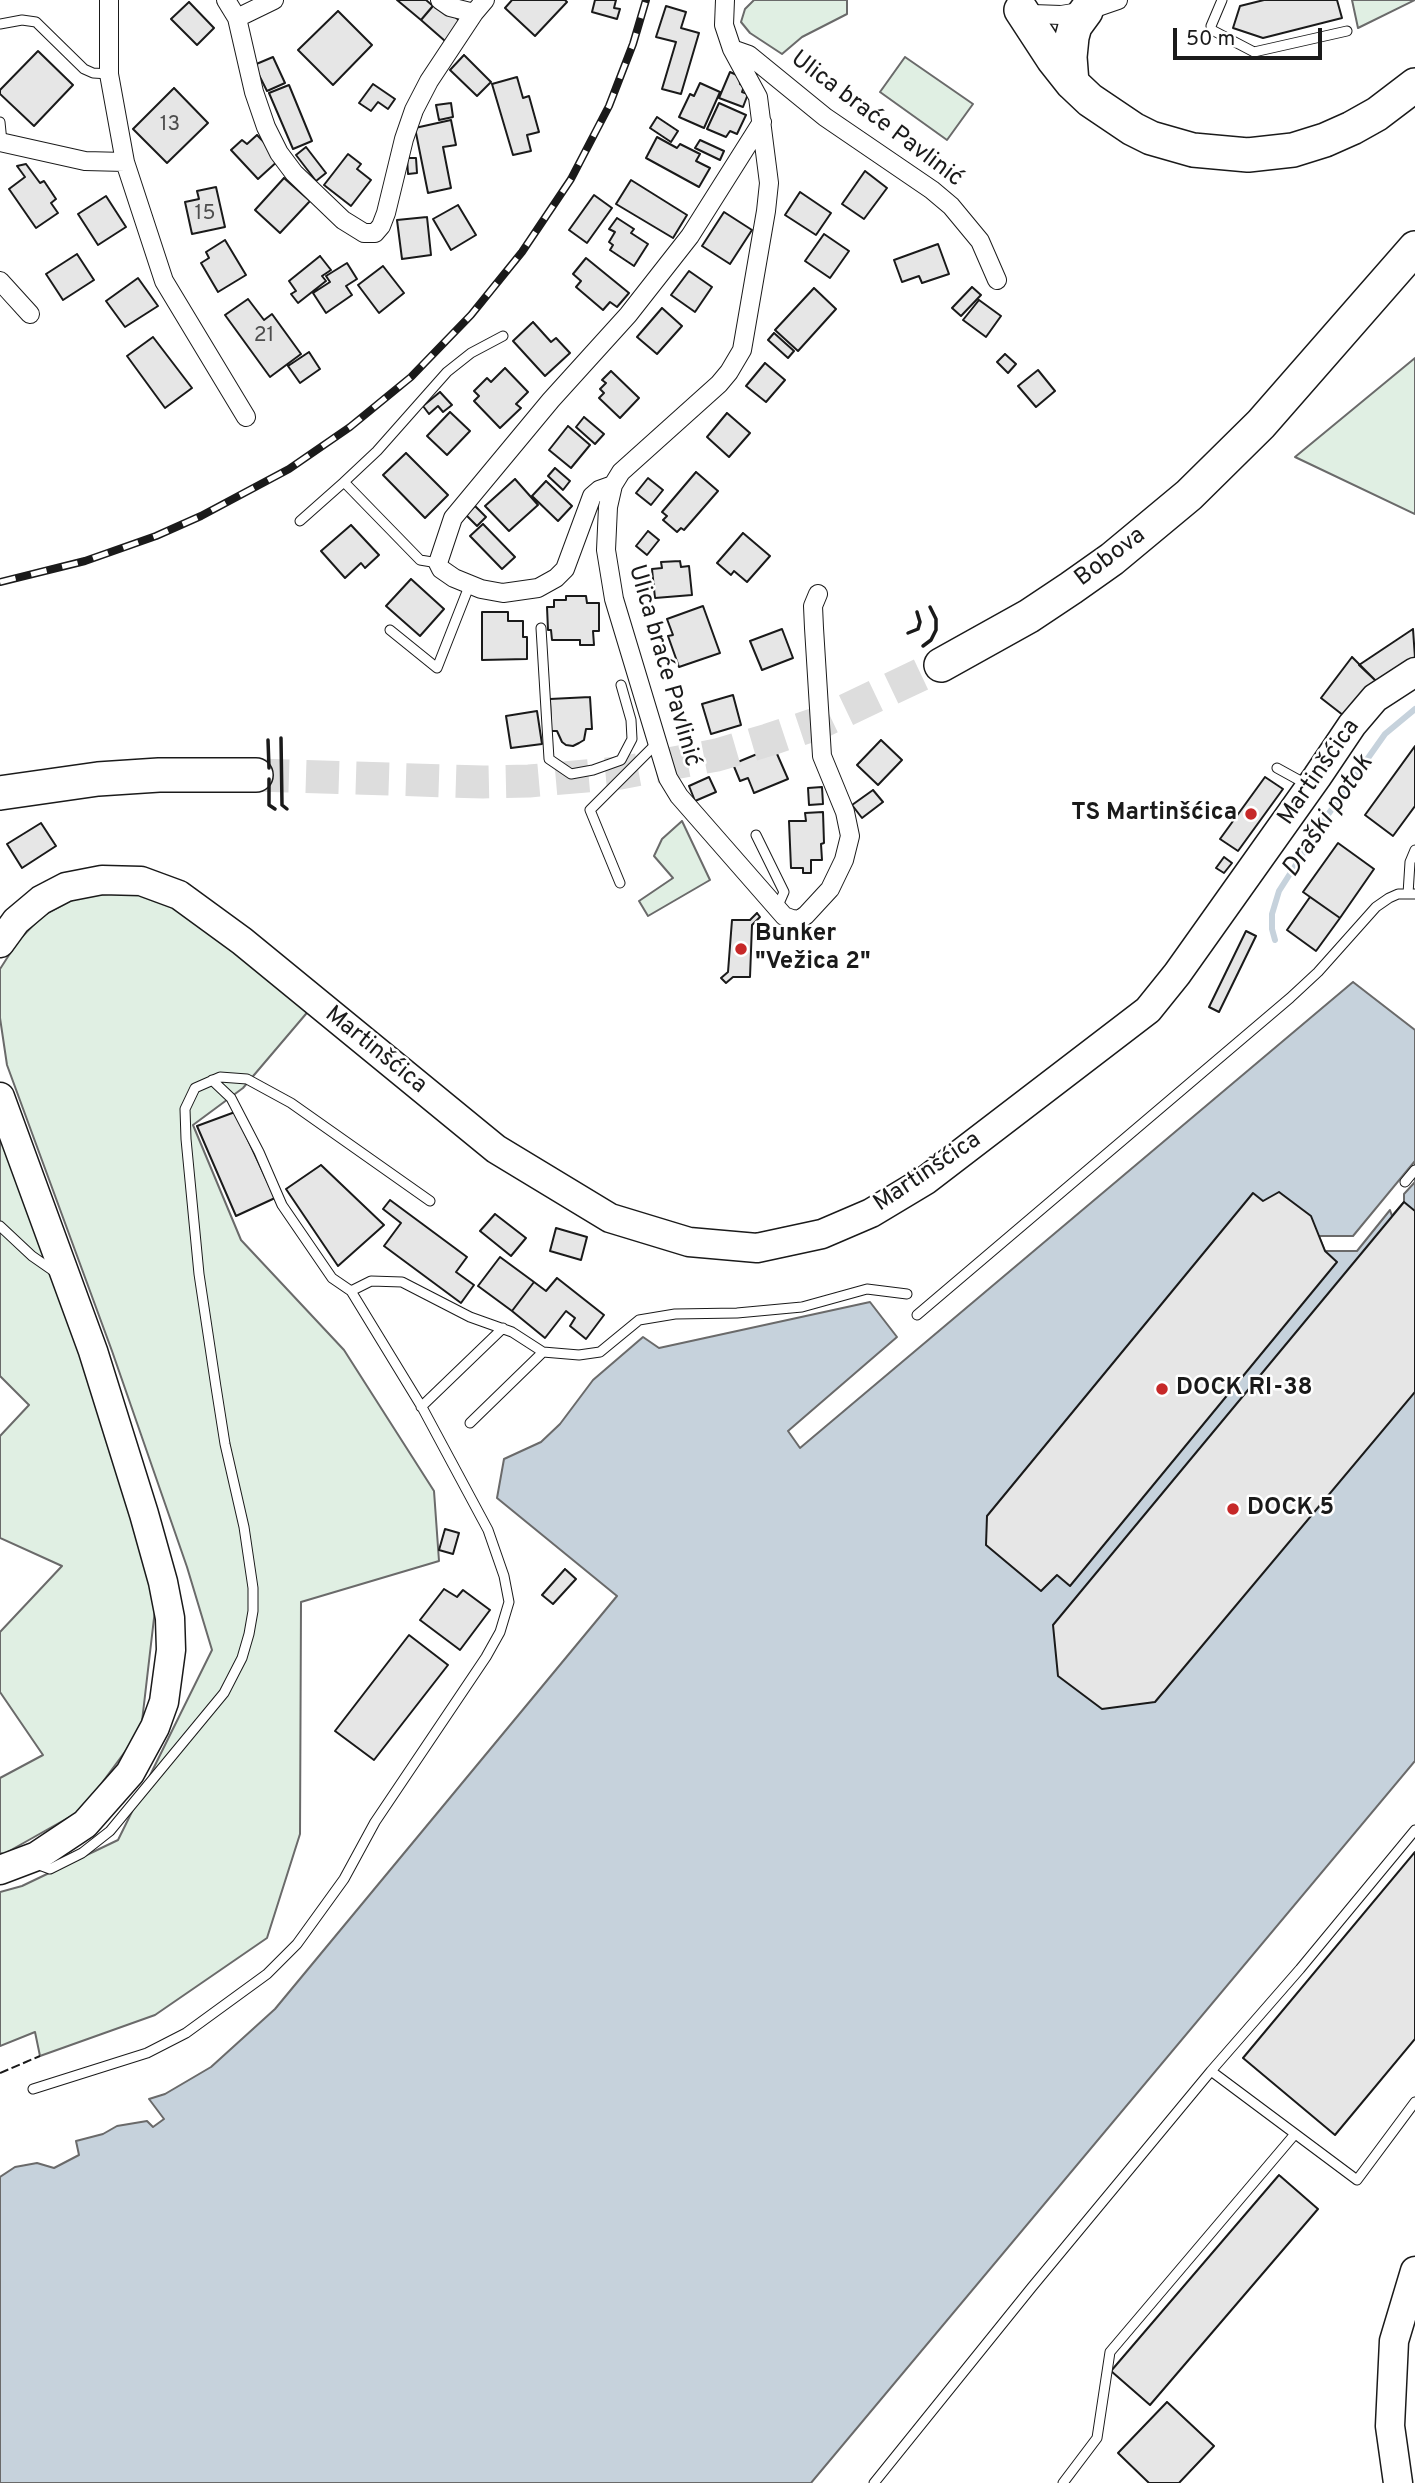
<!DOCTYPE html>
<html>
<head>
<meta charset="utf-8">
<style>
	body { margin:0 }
	#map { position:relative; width:1415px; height:2483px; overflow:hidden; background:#fff; font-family:Overpass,sans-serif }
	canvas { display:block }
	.scale { position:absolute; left:1173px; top:28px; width:149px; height:32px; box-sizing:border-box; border:4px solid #1a1a1a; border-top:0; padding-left:9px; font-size:21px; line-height:24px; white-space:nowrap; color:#1a1a1a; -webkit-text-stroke:5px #fff; paint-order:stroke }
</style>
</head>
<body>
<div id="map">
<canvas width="1415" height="2483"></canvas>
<div class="scale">50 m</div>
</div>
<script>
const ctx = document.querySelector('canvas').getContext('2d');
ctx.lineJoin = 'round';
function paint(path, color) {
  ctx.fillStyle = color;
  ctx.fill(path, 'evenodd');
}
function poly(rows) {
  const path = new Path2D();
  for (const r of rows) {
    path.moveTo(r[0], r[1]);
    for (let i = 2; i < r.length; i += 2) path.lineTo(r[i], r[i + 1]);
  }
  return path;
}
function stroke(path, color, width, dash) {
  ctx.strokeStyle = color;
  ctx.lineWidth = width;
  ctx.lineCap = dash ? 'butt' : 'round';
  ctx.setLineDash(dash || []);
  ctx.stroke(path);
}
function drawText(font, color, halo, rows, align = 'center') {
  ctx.font = font + ' Overpass,sans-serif';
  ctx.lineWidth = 5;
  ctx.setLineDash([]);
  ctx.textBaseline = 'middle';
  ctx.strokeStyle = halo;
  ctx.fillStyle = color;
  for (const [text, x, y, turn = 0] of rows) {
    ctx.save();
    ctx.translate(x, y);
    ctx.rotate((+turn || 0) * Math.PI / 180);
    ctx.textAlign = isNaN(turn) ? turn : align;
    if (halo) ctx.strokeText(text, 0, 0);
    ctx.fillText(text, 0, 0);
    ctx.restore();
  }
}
const green = poly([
	[754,0,847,0,847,14,802,37,782,54,750,33,741,22,745,9,754,0],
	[1352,0,1415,0,1358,28,1352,0],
	[905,57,973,104,947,140,880,92,905,57],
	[1415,358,1415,514,1295,457,1415,358],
	[682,821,710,880,648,916,639,901,673,878,654,856,662,839,682,821],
	[152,891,311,1008,243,1088,193,1125,241,1240,344,1350,434,1491,439,1561,301,1602,300,1834,267,1938,155,2015,40,2056,35,2032,0,2046,0,1892,22,1886,118,1840,212,1650,187,1567,112,1351,7,1065,0,1018,0,969,18,941,42,916,80,896,152,891],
	[0,1133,107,1430,156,1601,141,1730,82,1810,4,1854,0,1853,0,1778,43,1755,0,1692,0,1632,62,1566,0,1538,0,1436,29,1405,0,1376,0,1133]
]);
paint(green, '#e0efe3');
stroke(green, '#6a6a6a', 2);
const water = poly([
	[1353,982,1415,1030,1415,1761,811,2483,0,2483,0,2177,15,2167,37,2163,54,2168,79,2155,76,2141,103,2134,117,2126,147,2121,153,2127,164,2119,149,2099,165,2094,211,2067,275,2009,617,1596,497,1498,504,1459,541,1442,560,1424,593,1380,643,1337,659,1348,870,1302,897,1337,788,1431,800,1448,1353,982]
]);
paint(water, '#c6d2dc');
stroke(water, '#6a6a6a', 2);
const pier = poly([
	[1415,1161,1415,1182,1404,1194,1404,1202,1392,1216,1390,1210,1357,1251,1325,1251,1319,1236,1353,1236,1415,1161]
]);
paint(pier, '#fff');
stroke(pier, '#6a6a6a', 2);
stroke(poly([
	[1275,940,1272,929,1272,914,1279,891,1327,816,1385,734,1415,709]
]), '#c6d2dc', 6);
const building = poly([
	[397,0,426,0,433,6,421,20,397,0],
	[512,0,565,0,567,2,535,36,505,8,512,0],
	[595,0,616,0,614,8,620,9,617,19,592,12,595,0],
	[1264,0,1337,0,1342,18,1263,38,1233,28,1240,6,1264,0],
	[437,1,462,23,445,41,421,20,437,1],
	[189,2,214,28,197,45,171,19,189,2],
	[666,6,686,12,681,28,699,33,681,94,662,89,676,42,656,37,666,6],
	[338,11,372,45,333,85,298,50,338,11],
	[38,51,73,85,34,126,0,94,0,90,38,51],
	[464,55,491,82,477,96,450,70,464,55],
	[273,57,285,83,267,91,254,65,273,57],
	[730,72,739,76,740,84,744,86,742,92,748,94,743,107,719,98,730,72],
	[517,77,523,98,529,96,539,132,527,135,531,151,513,155,492,84,517,77],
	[700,83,720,92,704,128,679,117,690,94,694,96,700,83],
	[373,84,395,99,388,109,378,102,371,111,359,103,373,84],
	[289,85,312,141,293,149,269,93,289,85],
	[174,88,208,123,167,163,133,129,174,88],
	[451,103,453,117,439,120,436,105,451,103],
	[719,103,746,115,737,134,730,131,726,137,707,129,719,103],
	[657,117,678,131,671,142,650,128,657,117],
	[451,120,456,145,443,147,451,188,428,193,415,128,451,120],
	[257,135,280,159,258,179,231,150,242,140,247,144,257,135],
	[657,137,677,148,680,144,700,154,696,161,710,168,699,187,646,158,657,137],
	[700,140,724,151,720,160,695,148,700,140],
	[306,147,326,173,316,181,296,155,306,147],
	[348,154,361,164,357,169,371,180,351,206,324,185,348,154],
	[407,158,416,158,417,173,408,174,407,158],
	[26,164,40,183,44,181,56,199,51,203,58,213,36,228,9,189,25,177,17,166,26,164],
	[865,171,887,188,864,219,842,204,865,171],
	[284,178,310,201,280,233,255,210,284,178],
	[631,180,687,215,673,238,616,204,631,180],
	[216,187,225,227,192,234,185,202,199,199,197,191,216,187],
	[800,192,831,213,816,235,785,215,800,192],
	[594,195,612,208,587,243,569,230,594,195],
	[106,196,126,227,98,245,78,214,106,196],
	[458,205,476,235,451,250,433,219,458,205],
	[724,212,752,230,730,264,702,246,724,212],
	[427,217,431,255,402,259,397,220,427,217],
	[617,218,634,229,631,233,648,244,634,266,610,250,613,245,609,242,615,232,609,229,617,218],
	[824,234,849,251,830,278,805,261,824,234],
	[225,240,246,275,218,292,201,263,209,258,206,252,225,240],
	[938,244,949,274,922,283,919,276,902,282,894,260,938,244],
	[77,254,94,280,63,300,46,274,77,254],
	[320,256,331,270,322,276,326,281,298,303,291,294,296,291,289,281,320,256],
	[586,258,629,293,617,307,610,302,603,310,576,287,581,281,573,274,586,258],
	[347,263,357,279,346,286,352,295,326,313,313,293,330,282,326,276,347,263],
	[383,266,404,293,379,313,358,285,383,266],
	[689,271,712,287,695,312,671,295,689,271],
	[138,278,158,306,125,327,106,301,138,278],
	[972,287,981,295,961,316,952,308,972,287],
	[814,288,836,309,798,351,775,330,814,288],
	[248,299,264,320,272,314,301,354,270,377,225,315,248,299],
	[979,300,1001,316,986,337,963,320,979,300],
	[662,308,682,326,657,354,637,337,662,308],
	[533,322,551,342,556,338,570,353,545,376,513,341,533,322],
	[774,333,794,351,788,358,768,340,774,333],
	[153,337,192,388,165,408,127,356,153,337],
	[309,352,320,369,300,383,288,366,309,352],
	[1005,354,1016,364,1008,373,997,362,1005,354],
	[765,363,785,380,766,402,746,386,765,363],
	[505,368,528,392,516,404,521,408,500,428,474,401,479,396,474,391,487,378,491,382,505,368],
	[1038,370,1055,391,1036,407,1018,386,1038,370],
	[611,371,639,398,620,418,599,398,604,393,600,389,606,383,602,380,611,371],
	[440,392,452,405,443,412,438,406,429,414,423,406,440,392],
	[450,412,470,431,447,455,427,436,450,412],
	[727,413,750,433,729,457,707,437,727,413],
	[584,417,604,434,595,444,576,427,584,417],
	[568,426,590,445,571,468,549,450,568,426],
	[406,453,448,495,425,518,383,475,406,453],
	[555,468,570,481,563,490,548,476,555,468],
	[696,472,718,491,684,530,681,528,677,532,663,520,667,516,662,512,696,472],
	[648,478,663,490,651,505,636,493,648,478],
	[515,479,538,505,509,531,485,506,515,479],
	[546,481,572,506,558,521,532,496,546,481],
	[475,506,486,517,477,526,466,515,475,506],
	[483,524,515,557,502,569,470,536,483,524],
	[351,525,379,555,365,568,361,563,345,578,321,551,351,525],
	[648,531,659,540,647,555,636,546,648,531],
	[743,533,770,556,747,582,734,571,731,575,717,563,743,533],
	[680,561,681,567,689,566,692,595,655,598,652,569,662,568,661,562,680,561],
	[411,579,444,609,420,636,386,606,411,579],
	[566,596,586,596,587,603,599,603,599,631,593,631,594,645,580,645,580,640,552,640,551,630,548,630,547,607,554,607,554,600,566,600,566,596],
	[703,606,720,653,679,667,668,636,673,635,667,619,703,606],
	[482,612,508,612,508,621,523,621,523,637,527,637,527,659,482,660,482,612],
	[782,629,793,658,762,670,750,641,782,629],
	[1413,629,1415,658,1377,682,1359,665,1413,629],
	[1352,657,1377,682,1348,719,1321,698,1352,657],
	[733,695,741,725,711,734,702,704,733,695],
	[590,697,592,729,586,729,584,740,579,743,573,746,566,745,562,742,557,731,551,731,550,699,590,697],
	[537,711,542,744,511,748,506,716,537,711],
	[881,740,902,760,878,785,857,765,881,740],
	[1415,746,1415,806,1393,836,1365,815,1415,746],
	[774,747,788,779,754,793,748,778,740,781,733,764,774,747],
	[709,777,716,792,695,801,689,786,709,777],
	[1265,777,1283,789,1238,851,1220,839,1265,777],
	[822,787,823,804,809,805,808,788,822,787],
	[873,790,883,802,862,818,852,805,873,790],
	[823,812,824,843,821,844,822,860,811,860,811,873,803,873,803,868,791,868,789,821,806,821,805,813,823,812],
	[41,823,56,846,22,868,7,844,41,823],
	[1338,843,1374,869,1340,918,1303,892,1338,843],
	[1224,857,1232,863,1224,873,1216,868,1224,857],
	[1310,897,1340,918,1316,951,1287,930,1310,897],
	[757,913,760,917,752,925,750,977,733,977,726,983,721,978,728,972,732,920,750,920,757,913],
	[1246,931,1256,936,1219,1012,1209,1007,1246,931],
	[235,1112,275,1198,236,1216,197,1126,235,1112],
	[321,1165,384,1225,338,1266,286,1189,321,1165],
	[1279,1192,1311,1216,1325,1251,1337,1262,1070,1586,1057,1575,1041,1591,986,1545,987,1516,1253,1193,1263,1201,1279,1192],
	[390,1200,467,1257,456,1272,474,1285,461,1303,384,1246,401,1223,383,1209,390,1200],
	[1404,1202,1415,1211,1415,1392,1155,1702,1102,1709,1058,1676,1053,1625,1404,1202],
	[495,1214,526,1238,511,1256,480,1231,495,1214],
	[556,1228,587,1237,581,1260,550,1251,556,1228],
	[500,1257,534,1282,512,1311,478,1286,500,1257],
	[557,1278,604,1315,586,1339,570,1326,575,1318,566,1311,545,1338,512,1311,534,1282,546,1291,557,1278],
	[445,1529,459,1533,453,1554,439,1550,445,1529],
	[565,1569,576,1579,553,1604,542,1595,565,1569],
	[444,1589,457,1597,463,1590,490,1610,460,1650,420,1620,444,1589],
	[409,1635,448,1665,374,1760,335,1731,409,1635],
	[1415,1852,1415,2039,1335,2135,1243,2058,1415,1852],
	[1279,2175,1318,2209,1150,2405,1111,2371,1279,2175],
	[1167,2402,1214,2446,1179,2483,1149,2483,1118,2453,1167,2402]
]);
paint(building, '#e6e6e6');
stroke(building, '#1a1a1a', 2);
stroke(poly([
	[256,775,483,782,529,781,620,773,717,755,768,740,819,723,941,665]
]), '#ddd', 33, [33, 17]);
const lane = poly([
	[1222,0,1211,26,1212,30,1254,52,1347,31],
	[0,24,22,20,36,22,84,69,93,73,109,74],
	[0,122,2,142],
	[344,482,377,451,447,372,471,353,503,336],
	[300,521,344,482,420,560,438,563],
	[541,628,549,759,571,774,593,770,621,760,632,739,631,720,621,685],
	[390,630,437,668,470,584],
	[1277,768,1306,784],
	[756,835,784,892,777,908],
	[620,883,590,810,656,744],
	[1408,894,1410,862,1415,850],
	[1405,1182,1415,1170],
	[0,1226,32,1256,55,1272],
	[351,1291,371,1281,402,1282,470,1317,512,1332,543,1352,579,1355,600,1352,639,1320,675,1314,737,1313,802,1307,867,1289,907,1294],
	[917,1315,1290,998,1318,972,1376,907,1389,898,1398,894,1415,894],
	[421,1407,503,1328],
	[470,1423,543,1352],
	[39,1861,42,1866,50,1869,82,1853,110,1831,224,1693,242,1658,249,1634,253,1611,253,1588,244,1527,225,1444,216,1387,199,1274,186,1139,185,1109,195,1088,220,1077,247,1079,291,1103,430,1201],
	[1211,2071,1300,1969,1415,1830],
	[33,2089,147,2053,186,2033,267,1974,297,1944,344,1879,375,1822,486,1657,500,1632,509,1602,504,1576,488,1530,423,1409,351,1291,332,1278,282,1205,259,1152,231,1098,212,1080],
	[874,2483,1032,2287,1211,2071,1357,2180,1415,2102],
	[1063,2483,1097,2438,1110,2352,1295,2134]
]);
const street = poly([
	[109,0,109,74,125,162,164,281,246,417],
	[226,0,237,18,254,92,266,127,279,153,294,173,343,220,364,233,375,233,381,226,386,213,404,139,414,110,429,81,474,13,485,0],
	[440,0,450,7,474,13],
	[725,0,724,25,732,49,758,97,769,183,766,211,742,350,729,372,719,384,621,472,613,485,608,507,606,550,614,599,668,778,679,796,784,916,792,919,799,920,806,915,830,889,844,860,850,836,845,812,822,756,814,628,813,606,818,594],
	[1023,10,1033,14,1061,15,1086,11,1118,0],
	[237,18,274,0],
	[732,49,749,55,825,117,932,190,951,206,980,241,997,280],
	[0,142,85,161,125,162],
	[0,281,30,314],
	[613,485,599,490,592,496,565,569,556,578,538,588,503,593,481,589,454,578,441,569,438,563,453,518,551,400,628,315,690,236,762,122]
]);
const primary = poly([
	[0,943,16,921,41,900,66,887,102,880,141,881,179,895,242,941,496,1149,610,1218,689,1242,757,1248,822,1234,871,1213,926,1180,1148,1010,1177,974,1317,777,1352,725,1375,698,1415,672],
	[0,1097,93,1351,144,1514,163,1582,170,1618,171,1650,164,1702,155,1727,130,1773,85,1824,37,1856,0,1870],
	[1398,2483,1390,2426,1394,2341,1415,2271]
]);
const highway = poly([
	[1021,10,1053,59,1072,83,1090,100,1133,129,1151,138,1193,150,1248,155,1293,150,1325,140,1352,128,1377,114,1415,85],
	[1072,83,1070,57,1072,37,1075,26,1086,11],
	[941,665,1029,616,1071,588,1112,559,1189,495,1261,424,1415,248],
	[0,793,98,779,159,775,256,775]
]);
stroke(lane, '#1a1a1a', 11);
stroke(street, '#1a1a1a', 20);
stroke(primary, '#1a1a1a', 31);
stroke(highway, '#1a1a1a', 36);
stroke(lane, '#fff', 9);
stroke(street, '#fff', 18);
stroke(primary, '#fff', 28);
stroke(highway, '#fff', 33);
const rail = poly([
	[0,582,85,561,156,536,201,516,289,469,350,427,411,377,471,315,522,252,571,179,609,106,633,44,646,0]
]);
stroke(rail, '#1a1a1a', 8);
stroke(rail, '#fff', 5, [16]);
stroke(poly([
	[0,2073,40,2056]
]), '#1a1a1a', 2, [9, 3.5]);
stroke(poly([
	[908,633,918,629,920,622,917,612],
	[923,646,931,640,936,630,936,619,930,607],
	[281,738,282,805,287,809],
	[268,740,269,768],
	[269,779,269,805,275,809]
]), '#1a1a1a', 3.5);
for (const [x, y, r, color] of [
	[1251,814,7,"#c62828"],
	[741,949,7,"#c62828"],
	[1162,1389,7,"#c62828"],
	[1233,1509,7,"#c62828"]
]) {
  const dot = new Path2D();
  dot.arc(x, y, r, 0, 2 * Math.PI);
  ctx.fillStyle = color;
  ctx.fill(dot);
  stroke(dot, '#fff', 2.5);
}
drawText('21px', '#4d4d4d', null, [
	["13",170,126],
	["15",205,215],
	["21",264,337]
]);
drawText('24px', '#1a1a1a', '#fff', [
	["Ulica braće Pavlinić",876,120,37],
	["Bobova",1111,558,-37],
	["Ulica braće Pavlinić",663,666,74],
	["Martinšćica",1320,773,-55],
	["Martinšćica",375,1051,39],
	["Martinšćica",928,1173,-34]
]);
drawText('bold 24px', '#1a1a1a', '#fff', [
	["TS Martinšćica",1237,814,"right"],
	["Bunker",755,935],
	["\"Vežica 2\"",755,963],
	["DOCK RI-38",1176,1389],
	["DOCK 5",1247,1509]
], 'left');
drawText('italic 26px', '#1a1a1a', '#fff', [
	["Draški potok",1329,817,-56]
]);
</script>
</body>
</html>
